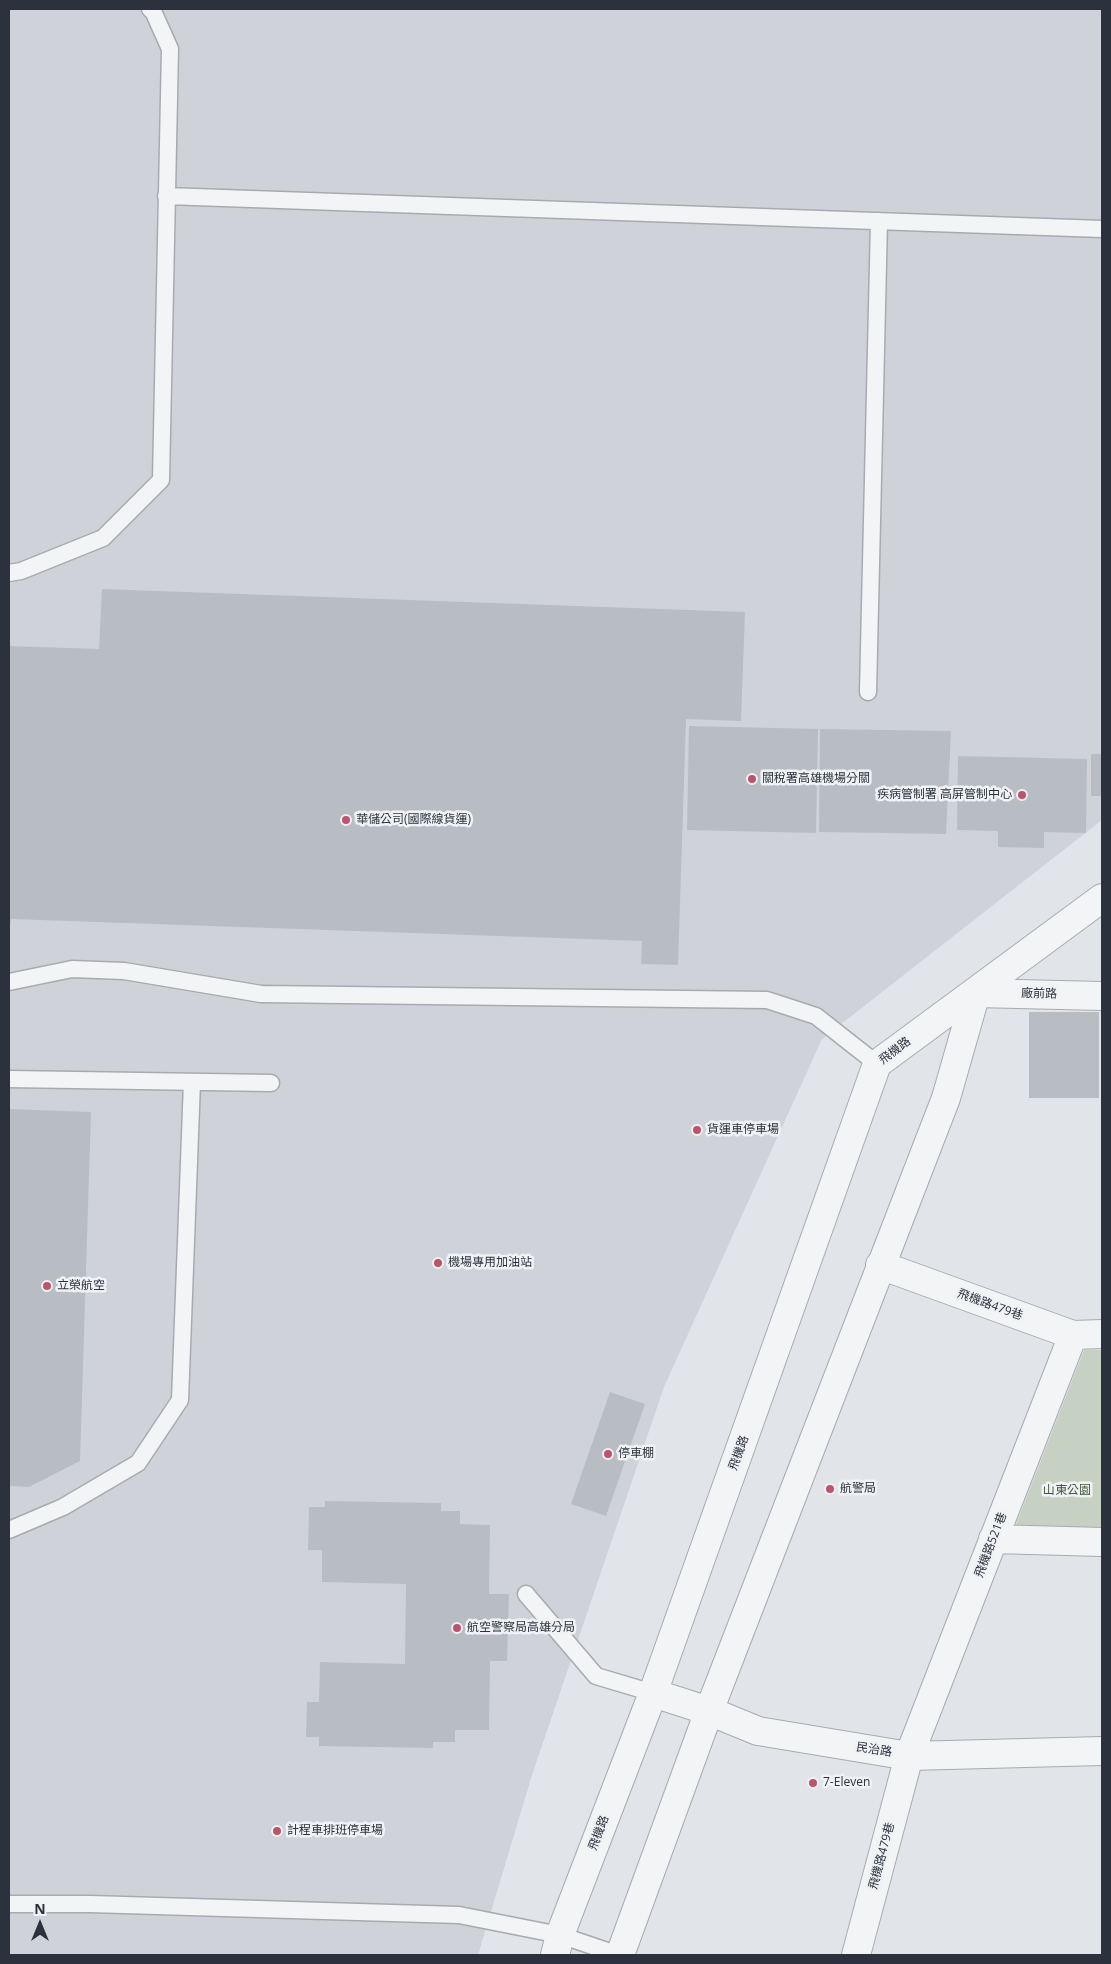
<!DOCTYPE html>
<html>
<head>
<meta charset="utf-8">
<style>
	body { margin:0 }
	#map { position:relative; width:1111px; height:1964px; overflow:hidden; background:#e1e4e8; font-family:"Open Sans",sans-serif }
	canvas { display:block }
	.frame { position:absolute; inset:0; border:10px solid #2b323d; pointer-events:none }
	.north { position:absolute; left:15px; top:1899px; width:50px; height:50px; -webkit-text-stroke:4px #f0f2f5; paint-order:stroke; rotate:0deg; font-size:14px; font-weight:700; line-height:20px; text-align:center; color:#2b323d }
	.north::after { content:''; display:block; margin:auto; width:18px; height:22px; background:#2b323d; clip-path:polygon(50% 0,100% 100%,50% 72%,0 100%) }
</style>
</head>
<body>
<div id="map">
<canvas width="1111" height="1964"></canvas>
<div class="frame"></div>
<div class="north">N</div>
</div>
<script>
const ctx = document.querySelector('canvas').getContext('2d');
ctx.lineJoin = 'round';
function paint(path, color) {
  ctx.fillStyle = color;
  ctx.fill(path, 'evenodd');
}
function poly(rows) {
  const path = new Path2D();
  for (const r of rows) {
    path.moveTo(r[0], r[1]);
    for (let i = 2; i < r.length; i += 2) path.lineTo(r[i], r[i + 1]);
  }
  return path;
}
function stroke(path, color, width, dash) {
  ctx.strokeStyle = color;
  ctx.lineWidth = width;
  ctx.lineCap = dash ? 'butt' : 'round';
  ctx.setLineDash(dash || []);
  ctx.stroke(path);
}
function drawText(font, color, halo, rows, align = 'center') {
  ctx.font = font + ' "Open Sans","Noto Sans TC",sans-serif';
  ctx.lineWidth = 5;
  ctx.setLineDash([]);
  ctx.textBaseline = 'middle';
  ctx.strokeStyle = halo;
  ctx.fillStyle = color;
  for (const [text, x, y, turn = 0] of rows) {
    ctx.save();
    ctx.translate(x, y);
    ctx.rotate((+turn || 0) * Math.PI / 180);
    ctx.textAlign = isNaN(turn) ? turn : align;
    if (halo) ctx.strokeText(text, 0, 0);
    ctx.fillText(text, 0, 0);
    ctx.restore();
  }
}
paint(poly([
	[9,9,1102,9,1102,820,822,1039,664,1387,532,1775,478,1955,9,1955]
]), '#cfd3d9');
paint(poly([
	[1084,1350,1102,1350,1102,1527,1015,1527]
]), '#c7d1c3');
paint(poly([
	[102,589,745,612,741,721,686,719,678,965,641,964,642,941,11,919,10,925,9,925,9,646,99,649],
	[689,726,818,729,816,833,687,830],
	[820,729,951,731,946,834,819,832],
	[1091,754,1102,754,1102,796,1091,796],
	[958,756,1087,759,1086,833,1044,832,1044,848,998,847,998,831,957,830],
	[1029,1012,1099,1012,1099,1098,1029,1098],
	[9,1109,91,1112,80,1461,29,1487,9,1486],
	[610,1392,645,1404,606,1516,571,1504],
	[325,1501,441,1503,441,1511,460,1511,460,1524,490,1525,489,1594,509,1594,507,1661,490,1661,489,1730,455,1730,455,1742,433,1742,433,1748,319,1746,319,1737,306,1737,307,1702,319,1702,320,1662,405,1664,406,1584,322,1582,322,1550,308,1550,309,1507,325,1507]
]), '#b8bdc4');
const service = poly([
	[166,196,1102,229],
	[9,573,21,571,103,538,161,480,170,49,153,11,150,9],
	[868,692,879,221],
	[9,982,72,969,124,971,261,994,767,1000,816,1016,877,1064],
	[9,1079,271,1083],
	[9,1530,63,1507,138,1463,180,1400,192,1082],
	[526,1594,596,1676,653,1693],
	[9,1904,90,1904,459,1915,560,1935,619,1955]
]);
const minor = poly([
	[976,993,1102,996],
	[880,1265,1073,1335,1102,1334],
	[993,1539,1102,1542],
	[653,1693,709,1711,758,1731,909,1756,1102,1751],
	[856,1955,909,1756,1073,1335]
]);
const tertiary = poly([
	[555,1955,560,1935,653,1693,877,1064,1102,898],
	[620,1955,709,1711,946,1098,976,993]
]);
stroke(service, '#a7abb1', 19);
stroke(minor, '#a7abb1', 30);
stroke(tertiary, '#a7abb1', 30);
stroke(service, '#f3f4f6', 16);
stroke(minor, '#f3f4f6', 28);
stroke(tertiary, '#f3f4f6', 28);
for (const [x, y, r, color] of [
	[752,779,5,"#be5469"],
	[1022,795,5,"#be5469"],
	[346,820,5,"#be5469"],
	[697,1130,5,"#be5469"],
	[438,1263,5,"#be5469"],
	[47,1286,5,"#be5469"],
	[608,1454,5,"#be5469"],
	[830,1489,5,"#be5469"],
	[457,1628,5,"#be5469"],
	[813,1783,5,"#be5469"],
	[277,1831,5,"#be5469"]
]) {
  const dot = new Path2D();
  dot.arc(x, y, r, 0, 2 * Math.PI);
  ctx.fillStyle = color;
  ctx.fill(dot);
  stroke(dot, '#f0f2f5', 2);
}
drawText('12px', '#2b323d', '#f0f2f5', [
	["關稅署高雄機場分關",762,779],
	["疾病管制署 高屏管制中心",1012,795,"right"],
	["華儲公司(國際線貨運)",356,820],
	["貨運車停車場",707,1130],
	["機場專用加油站",448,1263],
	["立榮航空",57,1286],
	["停車棚",618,1454],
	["航警局",840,1489],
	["航空警察局高雄分局",467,1628],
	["7-Eleven",823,1783],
	["計程車排班停車場",287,1831]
], 'left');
drawText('12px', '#2b323d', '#f0f2f5', [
	["廠前路",1039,994,1],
	["飛機路",895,1051,-37],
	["飛機路479巷",990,1305,20],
	["飛機路",739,1453,-70],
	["飛機路521巷",991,1545,-69],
	["民治路",874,1750,9],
	["飛機路",599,1833,-69],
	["飛機路479巷",882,1856,-75]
]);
drawText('12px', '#41573a', '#f0f2f5', [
	["山東公園",1067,1491]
]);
</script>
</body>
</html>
